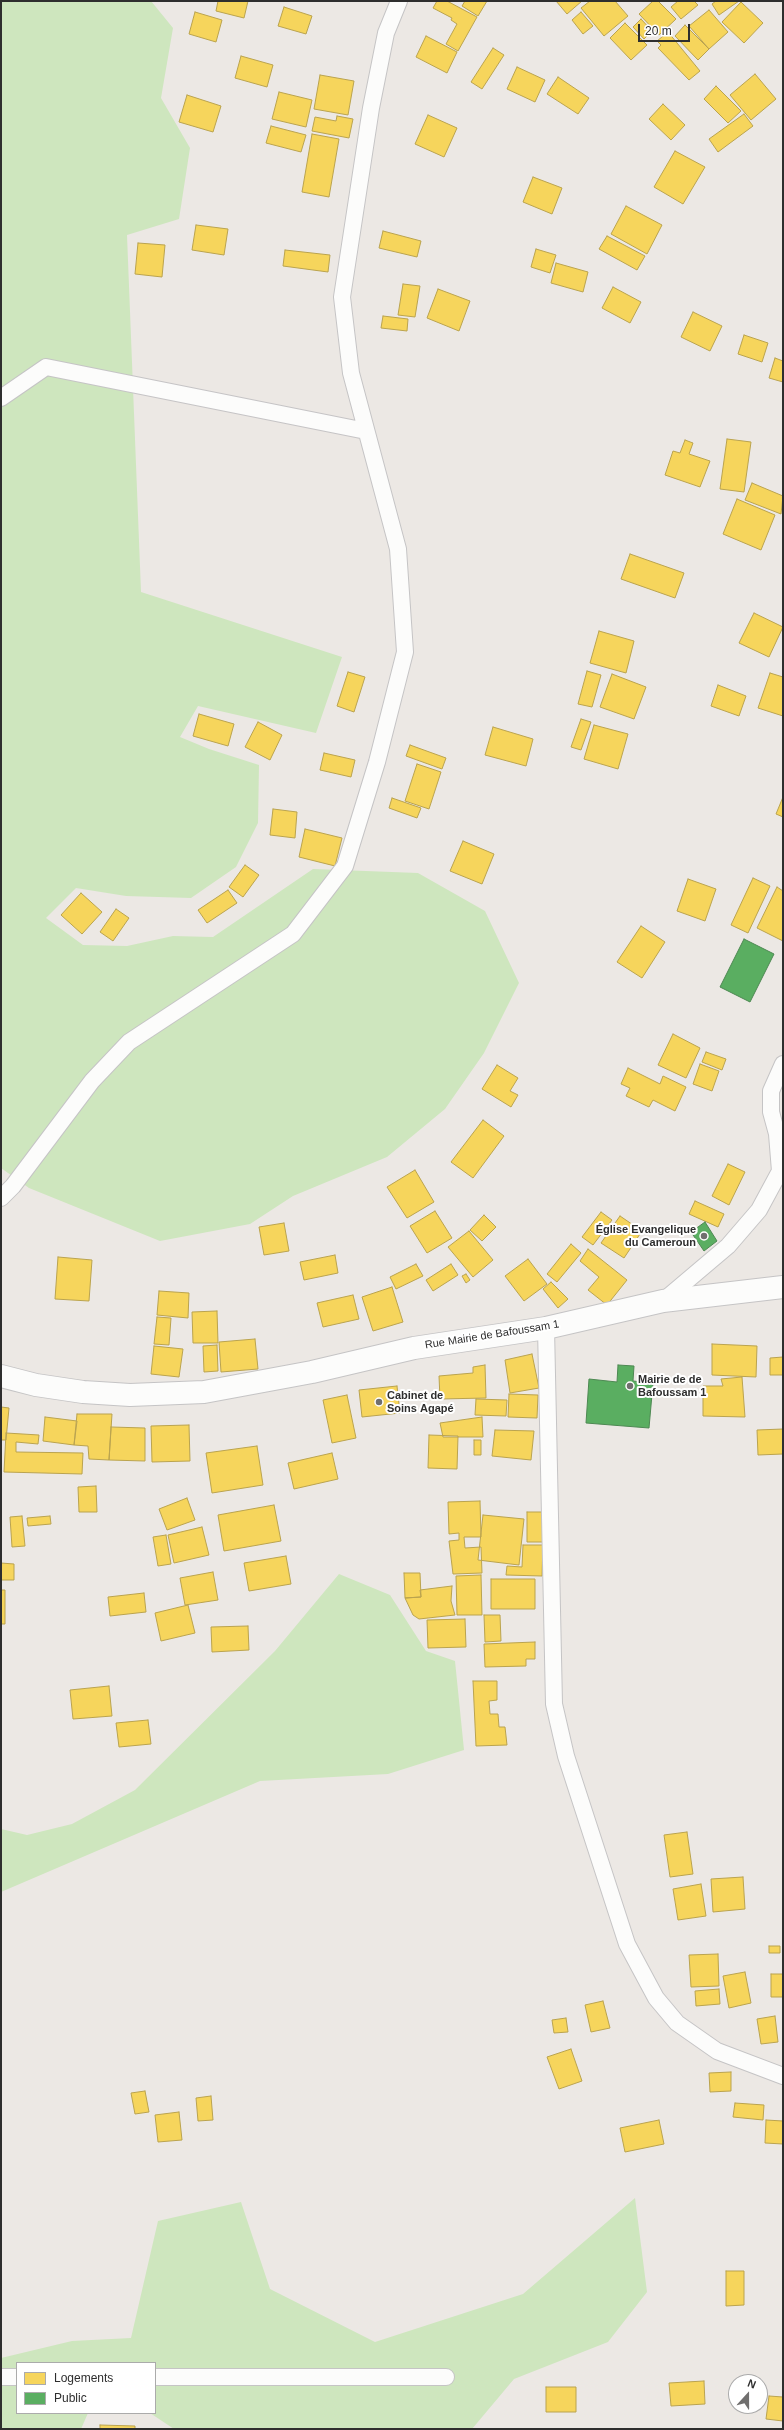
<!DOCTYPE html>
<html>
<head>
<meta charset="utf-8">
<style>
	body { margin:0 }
	#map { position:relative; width:784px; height:2430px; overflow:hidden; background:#ece8e4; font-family:Arial,sans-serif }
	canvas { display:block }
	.frame { position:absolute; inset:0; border:2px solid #2e2e2e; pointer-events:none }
	.legend { position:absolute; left:16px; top:2362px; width:140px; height:52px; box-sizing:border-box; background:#fff; border:1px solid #ababab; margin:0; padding:5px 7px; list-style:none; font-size:12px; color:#2e2e2e }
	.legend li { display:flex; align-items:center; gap:8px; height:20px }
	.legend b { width:20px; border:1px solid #ababab }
	.north { position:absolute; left:728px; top:2374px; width:40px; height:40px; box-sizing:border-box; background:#fff; border:1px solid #ababab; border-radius:50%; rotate:21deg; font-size:11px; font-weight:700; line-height:16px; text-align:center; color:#2e2e2e }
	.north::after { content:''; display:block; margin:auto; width:14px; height:18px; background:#706f6e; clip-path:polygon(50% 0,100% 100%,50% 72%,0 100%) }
	.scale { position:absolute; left:638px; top:24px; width:52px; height:18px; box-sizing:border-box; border:2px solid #2e2e2e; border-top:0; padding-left:5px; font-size:12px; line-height:14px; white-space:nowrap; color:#2e2e2e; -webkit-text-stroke:3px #fff; paint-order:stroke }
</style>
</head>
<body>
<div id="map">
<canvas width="784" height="2430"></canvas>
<div class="frame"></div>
<ul class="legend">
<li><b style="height:11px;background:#f6d55c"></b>Logements</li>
<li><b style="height:11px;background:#5aae61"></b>Public</li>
</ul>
<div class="north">N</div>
<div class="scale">20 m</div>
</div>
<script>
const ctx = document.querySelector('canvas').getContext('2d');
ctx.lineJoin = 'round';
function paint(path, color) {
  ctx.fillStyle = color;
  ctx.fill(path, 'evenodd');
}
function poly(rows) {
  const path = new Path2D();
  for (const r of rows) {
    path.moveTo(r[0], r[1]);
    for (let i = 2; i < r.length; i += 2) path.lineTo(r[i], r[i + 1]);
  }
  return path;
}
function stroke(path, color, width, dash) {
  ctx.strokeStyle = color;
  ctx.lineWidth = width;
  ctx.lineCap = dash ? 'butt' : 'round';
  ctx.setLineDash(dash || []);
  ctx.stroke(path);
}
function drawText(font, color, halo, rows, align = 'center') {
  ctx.font = font + ' Arial,sans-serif';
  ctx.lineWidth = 4;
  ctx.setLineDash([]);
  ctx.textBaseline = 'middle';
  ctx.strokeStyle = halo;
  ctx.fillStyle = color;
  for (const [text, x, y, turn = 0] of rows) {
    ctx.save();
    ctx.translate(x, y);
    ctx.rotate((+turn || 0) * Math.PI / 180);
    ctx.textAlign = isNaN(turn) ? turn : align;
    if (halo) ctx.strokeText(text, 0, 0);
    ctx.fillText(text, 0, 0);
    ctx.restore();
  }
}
paint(poly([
	[1,1,151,1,173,28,161,98,190,148,179,219,127,235,141,592,342,657,316,733,198,706,180,737,209,749,259,765,258,823,236,867,191,898,126,896,76,888,46,918,83,945,127,946,173,936,213,937,313,869,418,873,485,911,519,983,484,1053,445,1109,387,1157,293,1196,250,1224,160,1241,29,1188,1,1168],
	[339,1574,390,1595,426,1651,455,1661,464,1750,388,1774,260,1781,1,1892,1,1829,27,1835,72,1824,135,1790,275,1651],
	[635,2198,647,2292,608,2342,514,2379,472,2429,174,2429,150,2413,155,2413,155,2363,17,2363,17,2413,88,2413,81,2429,1,2429,1,2358,72,2341,131,2338,158,2221,241,2202,270,2289,375,2342,523,2294]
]), '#cee6be');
const homes = poly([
	[218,1,248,1,244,18,216,11,218,1],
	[437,1,447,1,477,17,458,51,446,44,457,24,451,20,452,18,433,8,437,1],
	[465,1,487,1,478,16,462,6,465,1],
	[556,1,582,1,567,14,556,1],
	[590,1,615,1,628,16,604,36,581,8,590,1],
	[653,1,658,1,676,19,659,35,639,14,653,1],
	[678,1,694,1,698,5,681,19,671,7,678,1],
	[716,1,739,1,719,15,712,4,716,1],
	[741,2,763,23,744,43,722,22,741,2],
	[284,7,312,16,306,34,278,26,284,7],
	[709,10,728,32,709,49,689,26,709,10],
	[195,12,222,20,216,42,189,34,195,12],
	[581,12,593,26,583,34,572,20,581,12],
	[641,19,652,31,644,39,633,27,641,19],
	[625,23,647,45,631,60,610,38,625,23],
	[685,25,709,49,698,60,675,36,685,25],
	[668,32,700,71,689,80,658,48,661,45,657,41,668,32],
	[426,36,457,52,447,73,416,57,426,36],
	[493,48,504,55,482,89,471,82,493,48],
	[241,56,273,65,267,87,235,78,241,56],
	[517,67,545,80,535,102,507,89,517,67],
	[755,74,776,99,751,120,730,95,755,74],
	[320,75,354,81,348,115,314,109,320,75],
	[558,77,589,98,578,114,547,94,558,77],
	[716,86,741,111,728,123,704,99,716,86],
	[279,92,312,100,306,127,272,119,279,92],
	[187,95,221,106,213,132,179,122,187,95],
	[663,104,685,125,671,140,649,119,663,104],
	[744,114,753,126,718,152,709,139,744,114],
	[428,115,457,128,444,157,415,144,428,115],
	[337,116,353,119,349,138,312,131,315,117,336,121,337,116],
	[271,126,306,135,301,152,266,143,271,126],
	[312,134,339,139,329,197,302,192,312,134],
	[675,151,705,167,683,204,654,187,675,151],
	[533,177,562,188,552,214,523,202,533,177],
	[626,206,662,225,647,254,611,234,626,206],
	[196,225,228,229,224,255,192,250,196,225],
	[383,231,421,241,417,257,379,248,383,231],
	[607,236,645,256,637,270,599,249,607,236],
	[138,243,165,245,162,277,135,274,138,243],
	[536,249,556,255,550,273,531,267,536,249],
	[285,250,330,255,328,272,283,266,285,250],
	[556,263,588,272,583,292,551,283,556,263],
	[403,284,420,286,415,317,398,315,403,284],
	[613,287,641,302,630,323,602,308,613,287],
	[438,289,470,301,459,331,427,318,438,289],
	[693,312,722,326,710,351,681,337,693,312],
	[383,316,408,319,407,331,381,328,383,316],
	[744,335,768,343,762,362,738,354,744,335],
	[775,358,783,361,783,382,769,378,775,358],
	[727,439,751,442,744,492,720,489,727,439],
	[685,440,693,443,689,454,710,461,700,487,665,475,673,451,680,453,685,440],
	[752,483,783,496,781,514,745,500,752,483],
	[737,499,775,515,761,550,723,534,737,499],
	[630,554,684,573,675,598,621,579,630,554],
	[754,613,783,627,769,657,739,643,754,613],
	[599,631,634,641,626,673,590,663,599,631],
	[587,671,601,675,592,707,578,704,587,671],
	[348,672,365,677,354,712,337,706,348,672],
	[770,673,783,677,783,716,758,708,770,673],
	[612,674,646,687,634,719,600,707,612,674],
	[718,685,746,696,739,716,711,706,718,685],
	[199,714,234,724,228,746,193,736,199,714],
	[581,719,591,722,581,750,571,747,581,719],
	[258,722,282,735,270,760,245,747,258,722],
	[594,725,628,734,618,769,584,759,594,725],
	[493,727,533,739,526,766,485,755,493,727],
	[410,745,446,758,442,769,406,756,410,745],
	[324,753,355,760,351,777,320,770,324,753],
	[417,764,441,772,429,809,405,801,417,764],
	[783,797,783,817,776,814,783,797],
	[392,798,421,808,417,818,389,808,392,798],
	[273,809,297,812,295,838,270,835,273,809],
	[305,829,342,838,335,866,299,857,305,829],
	[463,841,494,854,482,884,450,871,463,841],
	[245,865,259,875,243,897,229,887,245,865],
	[753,878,770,886,748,933,731,925,753,878],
	[688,879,716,889,705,921,677,911,688,879],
	[777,887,783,891,783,941,757,928,777,887],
	[228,890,237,903,207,923,198,910,228,890],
	[81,893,102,912,82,934,61,915,81,893],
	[116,909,129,918,113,941,100,932,116,909],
	[641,926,665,942,642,978,617,962,641,926],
	[673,1034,700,1048,686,1078,658,1065,673,1034],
	[706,1052,726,1059,722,1070,702,1062,706,1052],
	[700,1064,719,1071,712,1091,693,1084,700,1064],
	[497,1065,518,1078,510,1091,518,1095,511,1107,482,1089,497,1065],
	[628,1068,660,1084,663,1076,686,1087,675,1111,653,1100,649,1107,626,1096,630,1088,621,1084,628,1068],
	[483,1120,504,1136,473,1178,451,1162,483,1120],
	[728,1164,745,1172,729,1205,712,1196,728,1164],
	[415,1170,434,1202,407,1218,387,1187,415,1170],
	[695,1201,724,1214,718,1227,689,1214,695,1201],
	[435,1211,452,1238,427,1253,410,1226,435,1211],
	[601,1212,612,1220,593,1245,582,1237,601,1212],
	[484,1215,496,1227,482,1241,470,1230,484,1215],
	[620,1216,642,1231,624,1258,601,1243,620,1216],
	[284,1223,289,1251,264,1255,259,1227,284,1223],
	[469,1231,493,1260,473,1277,448,1247,469,1231],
	[571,1244,581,1253,557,1282,547,1274,571,1244],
	[588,1249,627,1280,607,1305,588,1290,599,1277,580,1261,588,1249],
	[335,1255,338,1273,304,1280,300,1262,335,1255],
	[58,1257,92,1260,89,1301,55,1299,58,1257],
	[528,1259,547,1284,524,1301,505,1276,528,1259],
	[416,1264,423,1276,396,1289,390,1277,416,1264],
	[451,1264,458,1275,433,1291,426,1280,451,1264],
	[466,1274,470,1280,466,1283,462,1276,466,1274],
	[551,1282,568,1299,558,1308,543,1289,551,1282],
	[392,1287,403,1322,373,1331,362,1297,392,1287],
	[159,1291,189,1293,188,1318,157,1315,159,1291],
	[353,1295,359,1319,323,1327,317,1303,353,1295],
	[217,1311,218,1343,193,1343,192,1312,217,1311],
	[157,1317,171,1318,169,1345,154,1344,157,1317],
	[255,1339,258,1369,221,1372,219,1342,255,1339],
	[712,1344,757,1346,756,1377,712,1375,712,1344],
	[217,1345,218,1371,204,1372,203,1346,217,1345],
	[154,1346,183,1349,179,1377,151,1374,154,1346],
	[532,1354,539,1388,510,1393,505,1360,532,1354],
	[783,1357,783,1375,770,1375,770,1358,783,1357],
	[485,1365,486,1398,440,1399,439,1376,473,1373,473,1367,485,1365],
	[742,1377,745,1417,703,1416,703,1386,723,1386,721,1379,742,1377],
	[397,1386,400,1413,362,1417,359,1390,397,1386],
	[509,1394,538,1395,537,1418,508,1417,509,1394],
	[347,1395,356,1438,332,1443,323,1400,347,1395],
	[476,1399,507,1400,506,1416,475,1415,476,1399],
	[1,1407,9,1408,6,1440,1,1440,1,1407],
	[77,1414,112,1414,109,1460,89,1459,88,1446,74,1445,77,1414],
	[45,1417,77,1421,74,1445,43,1441,45,1417],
	[482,1417,483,1437,443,1437,440,1423,482,1417],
	[189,1425,190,1461,152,1462,151,1426,189,1425],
	[111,1427,145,1428,145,1461,109,1460,111,1427],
	[783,1429,783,1454,758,1455,757,1430,783,1429],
	[495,1430,534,1431,531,1460,492,1456,495,1430],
	[6,1433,39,1435,38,1444,16,1442,16,1452,83,1453,82,1474,4,1472,6,1433],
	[429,1435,458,1436,457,1469,428,1468,429,1435],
	[474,1440,481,1440,481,1455,474,1455,474,1440],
	[257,1446,263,1485,212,1493,206,1453,257,1446],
	[332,1453,338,1479,294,1489,288,1463,332,1453],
	[96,1486,97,1512,79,1512,78,1487,96,1486],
	[187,1498,195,1520,167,1530,159,1509,187,1498],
	[480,1501,481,1537,464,1537,465,1548,481,1547,482,1573,453,1574,449,1541,459,1540,459,1533,449,1534,448,1502,480,1501],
	[274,1505,281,1541,224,1551,218,1515,274,1505],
	[527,1512,543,1512,543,1542,527,1542,527,1512],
	[483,1515,524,1519,519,1565,478,1560,483,1515],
	[22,1516,25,1546,12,1547,10,1517,22,1516],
	[50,1516,51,1524,28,1526,27,1518,50,1516],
	[202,1527,209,1555,174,1563,168,1535,202,1527],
	[166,1535,171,1564,158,1566,153,1537,166,1535],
	[523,1545,543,1545,542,1576,506,1575,507,1566,522,1567,523,1545],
	[286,1556,291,1584,249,1591,244,1563,286,1556],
	[1,1563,14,1564,14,1580,1,1580,1,1563],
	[213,1572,218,1600,185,1605,180,1578,213,1572],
	[404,1573,420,1573,421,1597,405,1598,404,1573],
	[481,1575,482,1615,457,1615,456,1576,481,1575],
	[491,1579,535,1579,535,1609,491,1609,491,1579],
	[452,1586,451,1601,455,1615,419,1619,413,1615,405,1598,421,1597,420,1590,452,1586],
	[1,1590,5,1590,5,1624,1,1624,1,1590],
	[144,1593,146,1612,110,1616,108,1597,144,1593],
	[188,1605,195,1633,161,1641,155,1613,188,1605],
	[484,1615,500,1615,501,1641,485,1642,484,1615],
	[465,1619,466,1647,428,1648,427,1620,465,1619],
	[248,1626,249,1650,212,1652,211,1627,248,1626],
	[535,1642,535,1659,526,1659,526,1666,485,1667,484,1644,535,1642],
	[473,1681,497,1681,497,1700,489,1701,490,1714,498,1714,499,1727,505,1727,507,1745,476,1746,473,1681],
	[109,1686,112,1716,73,1719,70,1690,109,1686],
	[148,1720,151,1744,119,1747,116,1723,148,1720],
	[687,1832,693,1874,670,1877,664,1835,687,1832],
	[743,1877,745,1909,713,1912,711,1879,743,1877],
	[701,1884,706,1916,678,1920,673,1889,701,1884],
	[769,1946,780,1946,780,1953,769,1953,769,1946],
	[718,1954,719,1986,691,1987,689,1955,718,1954],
	[745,1972,751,2003,729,2008,723,1976,745,1972],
	[771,1974,783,1974,783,1997,771,1997,771,1974],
	[719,1989,720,2004,696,2006,695,1991,719,1989],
	[603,2001,610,2028,591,2032,585,2005,603,2001],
	[775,2016,778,2042,761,2044,757,2019,775,2016],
	[566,2018,568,2032,554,2033,552,2020,566,2018],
	[571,2049,582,2081,559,2089,547,2057,571,2049],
	[731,2072,731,2091,710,2092,709,2073,731,2072],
	[145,2091,149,2112,135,2114,131,2093,145,2091],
	[211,2096,213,2120,198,2121,196,2098,211,2096],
	[735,2103,764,2105,763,2120,733,2117,735,2103],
	[179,2112,182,2140,158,2142,155,2115,179,2112],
	[659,2120,664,2144,625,2152,620,2128,659,2120],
	[766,2120,783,2121,783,2144,765,2143,766,2120],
	[726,2271,744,2271,744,2305,726,2306,726,2271],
	[704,2381,705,2404,671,2406,669,2383,704,2381],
	[546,2387,576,2387,576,2412,546,2412,546,2387],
	[769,2396,783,2397,783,2421,766,2419,769,2396],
	[100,2425,135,2426,135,2429,100,2429,100,2425]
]);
paint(homes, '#f6d55c');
stroke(homes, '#baa34e', 1);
const public = poly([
	[744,939,774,954,750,1002,720,987,744,939],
	[705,1222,717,1241,704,1251,691,1232,705,1222],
	[618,1365,634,1366,633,1381,653,1383,649,1428,586,1423,589,1379,617,1382,618,1365]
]);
paint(public, '#5aae61');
stroke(public, '#4d8852', 1);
const street = poly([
	[1,398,46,367,366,431],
	[1,1198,13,1186,92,1081,129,1042,293,934,345,866,377,762,405,652,398,549,351,373,342,297,371,108,386,33,399,1],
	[663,1301,728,1246,759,1210,780,1171,777,1134,771,1112,771,1091,783,1064],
	[546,1328,554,1704,566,1756,627,1944,656,1998,677,2023,717,2051,783,2076],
	[1,2377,17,2377],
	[155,2377,446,2377]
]);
const secondary = poly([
	[1,1376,36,1385,83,1392,130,1395,204,1392,312,1372,414,1348,546,1328,663,1301,783,1287]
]);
stroke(street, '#c5c4c5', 18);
stroke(secondary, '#c5c4c5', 24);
stroke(street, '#fcfcfb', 16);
stroke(secondary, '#fcfcfb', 22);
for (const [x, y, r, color] of [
	[704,1236,4,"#706f6e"],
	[630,1386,4,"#706f6e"],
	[379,1402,4,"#706f6e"]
]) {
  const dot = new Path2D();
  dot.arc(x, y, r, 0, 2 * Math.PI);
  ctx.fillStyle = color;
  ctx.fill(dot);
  stroke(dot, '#fff', 1.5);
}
drawText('bold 11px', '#2e2e2e', '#fff', [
	["Église Evangelique",696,1230,"right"],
	["du Cameroun",696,1243,"right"],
	["Mairie de de",638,1380],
	["Bafoussam 1",638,1393],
	["Cabinet de",387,1396],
	["Soins Agapé",387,1409]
], 'left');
drawText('11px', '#2e2e2e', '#fff', [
	["Rue Mairie de Bafoussam 1",492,1335,-9]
]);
</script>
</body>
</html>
